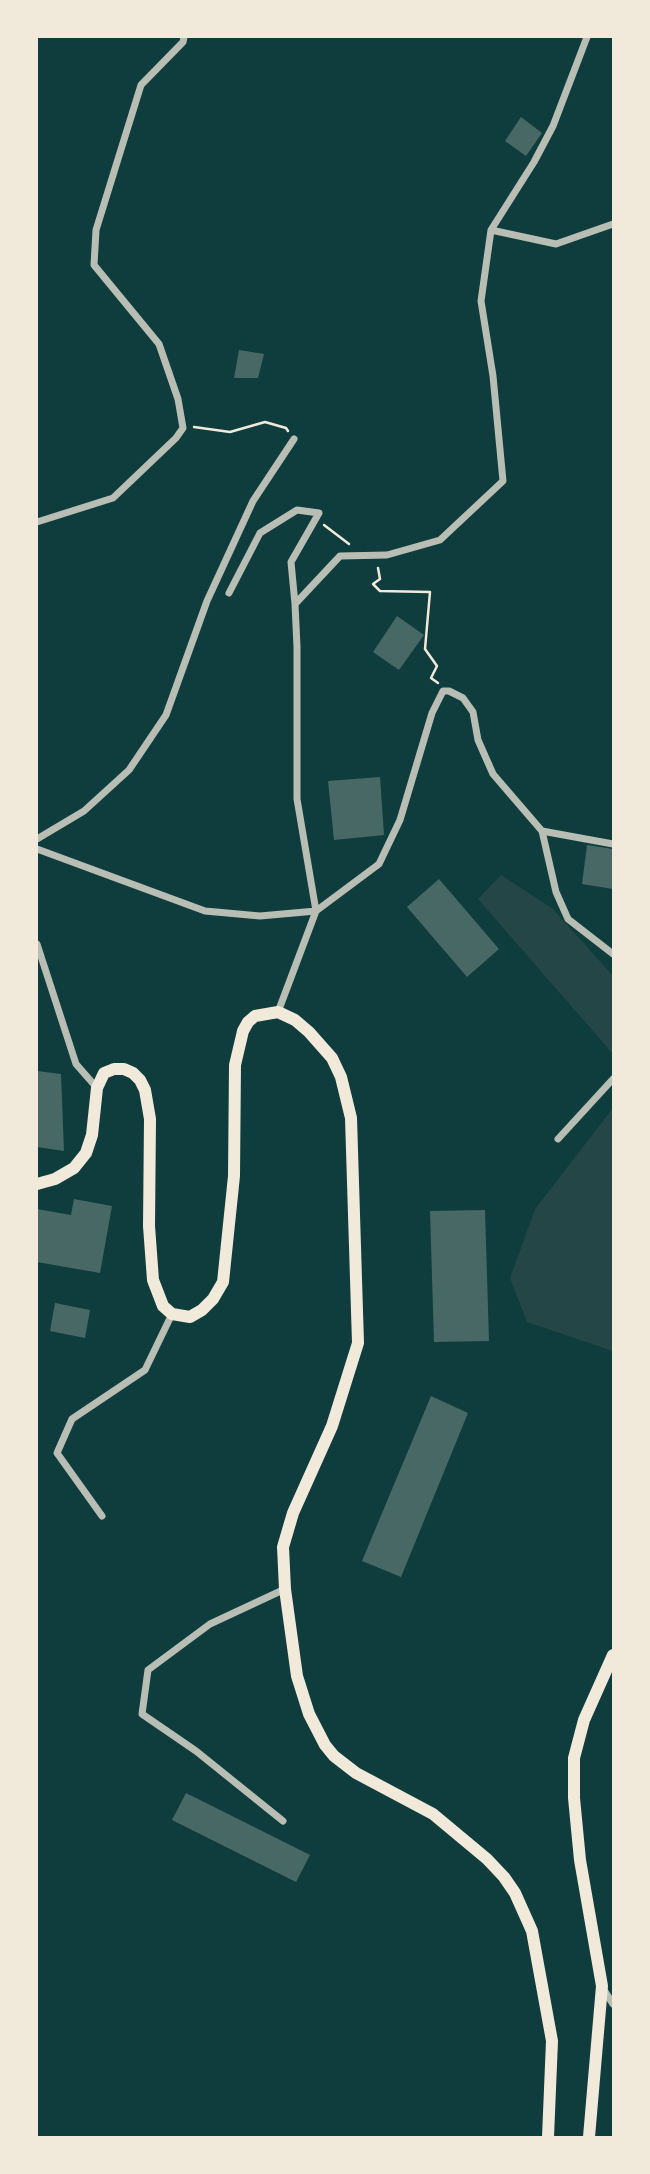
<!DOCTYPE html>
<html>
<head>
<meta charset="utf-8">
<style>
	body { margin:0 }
	#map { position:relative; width:650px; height:2174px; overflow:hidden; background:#0f3d3e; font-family:"IBM Plex Serif",serif }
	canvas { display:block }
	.frame { position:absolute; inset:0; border:38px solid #f1e9da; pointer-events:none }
</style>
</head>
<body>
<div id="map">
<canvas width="650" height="2174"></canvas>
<div class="frame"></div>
</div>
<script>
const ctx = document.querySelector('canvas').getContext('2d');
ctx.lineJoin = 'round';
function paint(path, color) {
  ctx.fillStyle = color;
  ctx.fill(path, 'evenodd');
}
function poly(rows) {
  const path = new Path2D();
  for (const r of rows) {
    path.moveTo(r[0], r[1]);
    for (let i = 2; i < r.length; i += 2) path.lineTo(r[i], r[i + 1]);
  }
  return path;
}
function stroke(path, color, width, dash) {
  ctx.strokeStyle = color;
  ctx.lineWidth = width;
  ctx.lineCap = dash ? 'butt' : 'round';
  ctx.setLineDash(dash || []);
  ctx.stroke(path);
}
paint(poly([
	[501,875,553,909,613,976,613,1054,478,899],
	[613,1108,613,1351,527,1322,510,1278,535,1209]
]), '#244646');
paint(poly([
	[521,117,542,133,526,156,505,141],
	[239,350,264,354,258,378,234,378],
	[397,616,424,635,399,670,373,652],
	[380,777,384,835,334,840,328,781],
	[587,845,613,849,613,889,582,884],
	[439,879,499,949,467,977,407,907],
	[37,1071,61,1074,64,1151,37,1147],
	[74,1199,112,1206,100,1273,37,1262,37,1209,71,1215],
	[485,1210,489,1341,434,1342,430,1211],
	[55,1303,90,1310,85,1338,50,1331],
	[431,1396,468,1413,401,1577,362,1561],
	[186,1793,310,1855,296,1882,172,1820]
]), '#486865');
stroke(poly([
	[194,427,230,432,265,422,286,428,288,431],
	[324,525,349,544],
	[378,568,380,579,373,584,380,591,430,592,425,649,437,666,431,678,438,683]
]), '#f1e9da', 2.5);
stroke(poly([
	[491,230,556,244,613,224],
	[37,522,113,498,176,438,183,428,178,399,159,344,94,265,96,230,141,85,183,42,184,37],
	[229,593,260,533,297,510,319,513,291,562,295,604],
	[542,831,613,844],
	[37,839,84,811,129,770,166,715,207,601,253,501,294,439],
	[37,849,205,911,260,916,316,911,297,799,297,647,295,604,340,556,387,555,440,540,503,481,493,376,481,301,491,230,534,162,553,126,587,37],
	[37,944,76,1064,97,1088],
	[278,1012,316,911,379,864,400,820,432,713,443,691,449,691,463,698,473,712,478,740,493,774,542,831,556,892,568,919,613,954],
	[558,1139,613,1079],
	[102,1516,57,1453,72,1419,145,1370,172,1314],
	[283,1821,196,1751,142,1714,148,1670,210,1624,285,1589],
	[602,1987,613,2004]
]), '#b8beb3', 7);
stroke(poly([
	[37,1184,55,1179,74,1168,86,1153,92,1135,97,1088,104,1073,114,1069,124,1069,133,1073,140,1080,145,1090,150,1119,149,1226,153,1280,163,1306,172,1314,190,1317,202,1310,213,1299,223,1282,234,1176,235,1065,243,1031,248,1022,255,1016,278,1012,295,1020,309,1032,332,1058,341,1077,351,1118,358,1343,332,1426,293,1513,283,1547,285,1589,297,1676,309,1714,325,1745,334,1756,356,1773,433,1814,487,1859,504,1877,515,1893,532,1931,552,2041,548,2137],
	[589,2137,602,1986,580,1860,574,1798,574,1758,584,1720,613,1655]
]), '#f1e9da', 12);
</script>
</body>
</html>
